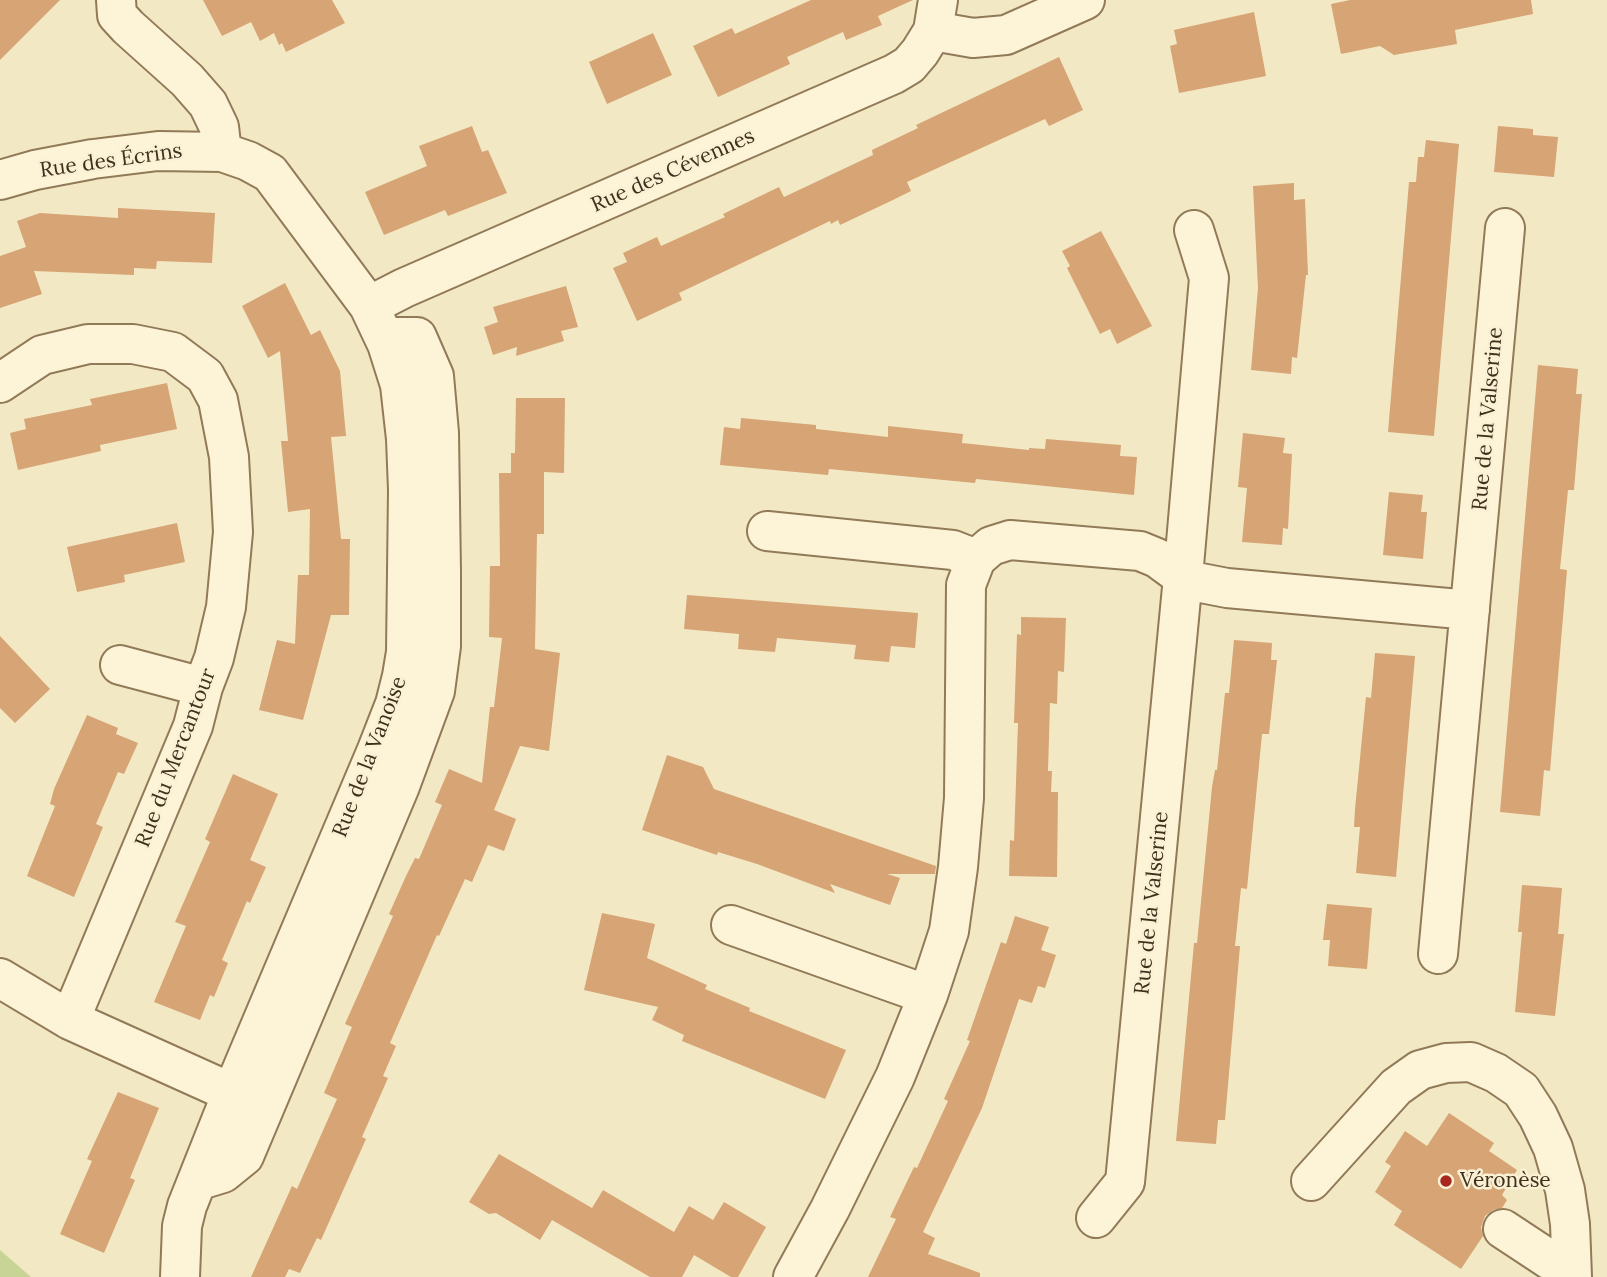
<!DOCTYPE html>
<html>
<head>
<meta charset="utf-8">
<style>
	body { margin:0 }
	canvas { display:block; background:#f3e8c4 }
</style>
</head>
<body>
<canvas width="1607" height="1277"></canvas>
<script>
const ctx = document.querySelector('canvas').getContext('2d');
ctx.lineJoin = 'round';
function paint(path, color) {
  ctx.fillStyle = color;
  ctx.fill(path, 'evenodd');
}
function poly(rows) {
  const path = new Path2D();
  for (const r of rows) {
    path.moveTo(r[0], r[1]);
    for (let i = 2; i < r.length; i += 2) path.lineTo(r[i], r[i + 1]);
  }
  return path;
}
function stroke(path, color, width, dash) {
  ctx.strokeStyle = color;
  ctx.lineWidth = width;
  ctx.lineCap = dash ? 'butt' : 'round';
  ctx.setLineDash(dash || []);
  ctx.stroke(path);
}
function drawText(font, color, halo, rows, align = 'center') {
  ctx.font = font + ' Lora,serif';
  ctx.lineWidth = 5;
  ctx.setLineDash([]);
  ctx.textBaseline = 'middle';
  ctx.strokeStyle = halo;
  ctx.fillStyle = color;
  for (const [text, x, y, turn = 0] of rows) {
    ctx.save();
    ctx.translate(x, y);
    ctx.rotate((+turn || 0) * Math.PI / 180);
    ctx.textAlign = isNaN(turn) ? turn : align;
    if (halo) ctx.strokeText(text, 0, 0);
    ctx.fillText(text, 0, 0);
    ctx.restore();
  }
}
paint(poly([
	[0,1250,31,1277,0,1277]
]), '#c8d396');
paint(poly([
	[0,0,60,0,0,60],
	[203,0,332,0,345,23,286,52,282,43,279,45,274,33,260,41,251,22,222,36],
	[811,0,913,0,878,16,882,25,846,40,843,32,787,57,790,64,718,97,693,46,732,28,735,34],
	[1350,0,1531,0,1533,14,1455,30,1457,44,1394,55,1380,46,1341,54,1331,4],
	[1254,12,1266,76,1179,93,1170,46,1177,44,1174,30],
	[653,33,672,75,607,104,589,62],
	[1059,57,1083,110,1049,126,1045,119,907,182,911,191,895,199,840,225,838,220,831,224,830,221,679,293,682,300,637,321,613,268,627,262,623,253,657,237,661,246,725,217,723,214,779,187,784,197,873,155,872,150,918,128,916,125],
	[472,126,482,152,488,150,507,193,448,216,445,210,384,235,365,192,427,166,419,146],
	[1498,126,1533,129,1533,135,1558,137,1554,177,1494,172],
	[1426,140,1459,144,1434,436,1388,432,1409,182,1416,182,1418,157,1424,157],
	[1294,183,1294,200,1305,199,1308,275,1306,275,1297,358,1292,357,1291,374,1251,370,1258,288,1253,186],
	[118,208,215,213,212,263,157,261,156,269,134,268,134,275,34,271,42,294,0,308,0,256,26,247,17,221,40,213,118,218],
	[1101,231,1152,326,1117,344,1110,329,1100,334,1067,268,1070,266,1062,251],
	[285,283,311,335,320,330,340,371,346,436,331,437,341,539,350,539,349,615,331,615,303,720,259,710,277,640,295,644,298,575,309,575,310,509,288,512,281,441,288,441,280,351,268,358,242,306],
	[566,286,578,327,561,331,564,341,516,356,517,347,493,355,484,327,498,322,493,307],
	[1538,365,1578,369,1576,394,1582,394,1574,490,1568,490,1560,569,1567,570,1550,771,1544,770,1540,816,1500,812],
	[167,383,177,429,100,445,101,451,18,470,10,433,26,429,24,419,92,405,90,399],
	[516,398,565,398,564,473,544,472,544,534,537,534,535,649,560,653,549,751,520,746,494,810,516,819,504,851,488,845,472,882,465,879,439,936,437,935,390,1043,396,1046,383,1076,388,1078,362,1137,366,1139,321,1240,317,1238,300,1273,289,1269,285,1277,251,1277,292,1186,297,1189,337,1099,324,1093,352,1027,345,1024,393,916,389,914,406,876,415,858,419,859,442,805,435,802,449,769,482,783,490,707,494,707,502,638,489,637,490,566,500,566,499,473,511,473,511,453,515,453],
	[741,418,816,425,816,429,888,437,888,426,963,434,962,443,1029,450,1029,448,1045,449,1046,439,1121,445,1120,456,1137,457,1134,495,976,479,975,483,829,469,828,475,720,465,724,427,740,429],
	[1243,433,1285,438,1283,453,1292,454,1288,529,1283,528,1282,545,1242,542,1247,488,1238,487],
	[1389,492,1423,495,1421,512,1427,512,1423,559,1383,555],
	[177,523,185,562,124,575,125,582,77,592,67,547],
	[687,595,918,613,915,648,891,646,889,662,854,659,856,645,777,638,775,652,738,649,739,634,684,629],
	[1021,617,1066,618,1064,672,1058,671,1057,704,1050,703,1048,771,1052,771,1051,792,1058,792,1057,877,1009,876,1010,840,1014,841,1018,723,1014,723,1017,634,1021,635],
	[0,636,50,689,15,723,0,708],
	[1234,640,1272,643,1271,660,1277,660,1269,734,1262,734,1247,889,1241,888,1235,946,1240,946,1225,1120,1218,1120,1216,1144,1176,1141,1194,943,1197,943,1212,787,1215,770,1217,770,1225,693,1229,693],
	[1375,653,1415,656,1396,877,1356,873,1360,827,1354,827,1355,809,1366,697,1371,698],
	[87,715,118,728,116,734,138,743,124,774,118,772,96,824,103,827,74,897,27,876,55,806,50,804,54,789],
	[667,755,703,767,714,789,936,866,935,874,887,874,900,878,890,905,830,884,835,893,757,864,718,852,717,855,642,830],
	[233,774,278,794,250,860,266,867,250,903,247,901,222,960,228,963,214,997,210,995,200,1020,154,1002,186,926,175,922,210,842,205,839],
	[1522,885,1562,888,1558,934,1564,934,1555,1016,1515,1012,1522,932,1518,932],
	[1327,904,1372,908,1367,969,1328,966,1330,940,1323,940],
	[602,913,655,924,647,958,707,985,705,989,750,1008,749,1011,846,1050,825,1099,682,1041,684,1035,652,1020,658,1007,584,990],
	[1015,916,1049,927,1041,950,1056,955,1045,988,1038,986,1032,1003,1019,999,982,1108,923,1232,935,1238,928,1254,980,1273,980,1277,868,1277,896,1219,890,1217,914,1167,917,1168,948,1101,944,1099,970,1041,967,1040,1001,942,1006,944],
	[118,1092,159,1108,130,1178,135,1180,104,1253,60,1234,92,1161,87,1159],
	[1449,1113,1494,1143,1489,1151,1517,1170,1502,1195,1507,1200,1502,1208,1493,1210,1485,1216,1481,1227,1483,1236,1461,1269,1394,1225,1402,1211,1375,1192,1391,1166,1385,1162,1405,1131,1427,1146],
	[499,1154,592,1208,603,1190,674,1232,689,1206,713,1220,724,1202,766,1227,738,1277,731,1277,694,1255,682,1277,650,1277,552,1220,540,1240,496,1213,489,1214,469,1202]
]), '#d6a475');
const minor = poly([
	[116,0,117,15,128,27,187,80,208,104,219,127,222,152],
	[933,31,973,38,1006,35,1085,0],
	[0,180,35,170,93,159,158,151,222,152,248,161,270,173,369,306,387,344,400,385,406,439,408,490,406,652,402,676,395,704,377,750,232,1093,187,1206,182,1226,180,1277],
	[369,306,404,288,894,74,909,65,920,52,933,31,938,0],
	[0,383,42,355,88,344,133,344,173,352,205,376,218,400,229,457,233,532,226,607,214,658,203,687,193,726,70,1020],
	[767,531,953,550,976,559],
	[120,665,203,687],
	[731,925,928,995],
	[1438,954,1505,228],
	[0,978,70,1020,232,1093],
	[197,1181,223,1173,244,1156,400,786,435,691,441,646,441,572,439,433,434,376,417,337,384,337],
	[1311,1181,1396,1087,1420,1070,1446,1063,1471,1062,1496,1073,1521,1090,1538,1116,1553,1148,1565,1190,1570,1224,1572,1277],
	[1096,1218,1125,1182,1183,577,1209,278,1194,230],
	[1503,1229,1550,1260,1571,1261],
	[793,1277,830,1209,895,1077,928,995,949,931,958,867,964,798,966,585,976,559,991,546,1010,540,1140,551,1157,558,1183,577,1196,582,1227,588,1470,610]
]);
stroke(minor, '#917a57', 42);
stroke(minor, '#fdf4d8', 38);
for (const [x, y, r, color] of [
	[1446,1181,7,"#a8281f"]
]) {
  const dot = new Path2D();
  dot.arc(x, y, r, 0, 2 * Math.PI);
  ctx.fillStyle = color;
  ctx.fill(dot);
  stroke(dot, '#faf1d4', 2.5);
}
drawText('21px', '#3f301d', '#faf1d4', [
	["Rue des Écrins",111,161,-8],
	["Rue des Cévennes",673,171,-24],
	["Rue de la Valserine",1488,419,-85],
	["Rue de la Vanoise",370,757,-69],
	["Rue du Mercantour",176,758,-69],
	["Rue de la Valserine",1152,903,-84]
]);
drawText('21px', '#3f301d', '#faf1d4', [
	["Véronèse",1460,1181]
], 'left');
</script>
</body>
</html>
